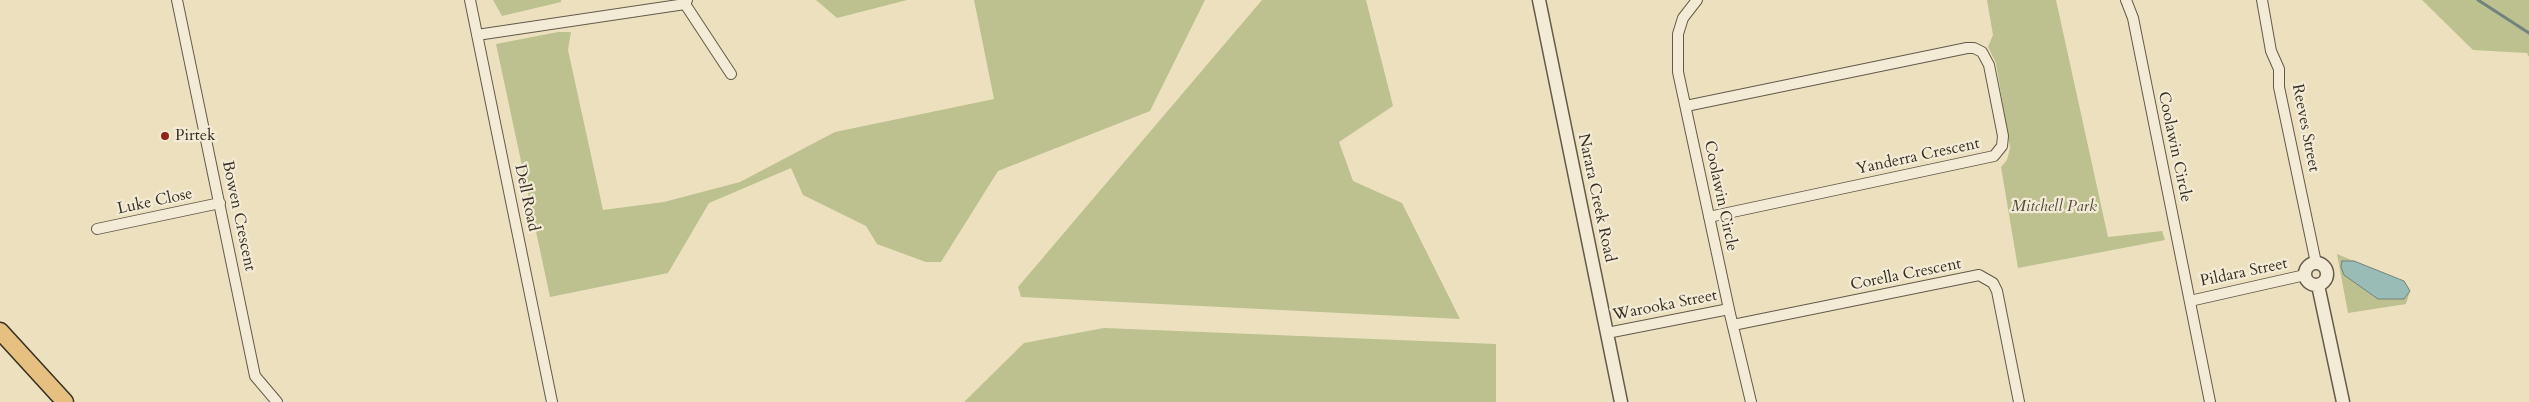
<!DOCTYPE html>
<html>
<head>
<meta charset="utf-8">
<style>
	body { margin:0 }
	canvas { display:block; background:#ece0bf }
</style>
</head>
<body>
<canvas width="2529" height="402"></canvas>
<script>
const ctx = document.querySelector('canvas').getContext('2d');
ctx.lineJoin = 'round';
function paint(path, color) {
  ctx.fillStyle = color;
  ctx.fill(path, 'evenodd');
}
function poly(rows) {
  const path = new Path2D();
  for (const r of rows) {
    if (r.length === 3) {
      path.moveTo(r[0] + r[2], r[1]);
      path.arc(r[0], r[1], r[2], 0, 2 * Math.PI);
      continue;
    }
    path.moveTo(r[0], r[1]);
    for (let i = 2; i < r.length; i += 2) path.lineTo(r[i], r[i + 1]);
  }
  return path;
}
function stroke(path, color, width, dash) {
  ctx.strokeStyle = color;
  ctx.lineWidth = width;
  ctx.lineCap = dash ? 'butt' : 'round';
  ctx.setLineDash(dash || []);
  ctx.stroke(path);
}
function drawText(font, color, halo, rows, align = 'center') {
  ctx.font = font + ' Cardo,serif';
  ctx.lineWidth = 4.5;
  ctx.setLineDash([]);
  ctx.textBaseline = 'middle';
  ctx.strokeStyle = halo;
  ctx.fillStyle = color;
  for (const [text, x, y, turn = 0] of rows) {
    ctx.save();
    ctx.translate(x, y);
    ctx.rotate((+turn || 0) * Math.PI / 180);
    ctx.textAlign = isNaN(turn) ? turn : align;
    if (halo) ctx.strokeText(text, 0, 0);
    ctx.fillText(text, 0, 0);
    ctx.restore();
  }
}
paint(poly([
	[493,0,561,0,561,2,502,16],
	[816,0,907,0,837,18],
	[974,0,1205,0,1150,111,998,171,941,262,926,262,877,244,866,226,803,195,791,168,709,203,668,273,550,297,496,44,558,32,571,32,568,50,603,210,664,202,740,182,835,132,994,99],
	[1262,0,1366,0,1393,106,1339,142,1353,181,1402,203,1460,319,1021,297,1018,287],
	[1987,0,2056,0,2108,237,2162,231,2165,240,2018,268,2001,167,2007,160,2010,148,1996,63,1988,47,1993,35],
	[2422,0,2529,0,2529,57,2527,53,2473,50],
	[2337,254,2354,261,2342,261,2404,299,2410,291,2406,304,2348,313],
	[1104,328,1496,344,1496,402,964,402,1024,343]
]), '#bcc18f');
const water = poly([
	[2342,261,2354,261,2404,281,2410,291,2404,299,2378,299,2344,275,2341,267,2342,261]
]);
paint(water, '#99bcb7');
stroke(water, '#72837c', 1);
stroke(poly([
	[2478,0,2529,33]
]), '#72837c', 3);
const minor = poly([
	[177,0,255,376,277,402],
	[470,0,552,402],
	[1697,0,1683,18,1678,34,1678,72,1730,314,1751,402],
	[2126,0,2133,18,2210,402],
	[2262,0,2271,51,2279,69,2279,87,2316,263],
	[685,4,731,74],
	[477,35,685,4,687,0],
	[1686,106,1967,48,1974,48,1982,52,1989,65,2003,136,2002,146,1994,156,1709,217],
	[97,229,220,203],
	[2190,301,2305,275],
	[1733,325,1979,275,1993,283,1997,291,2019,402],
	[1607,333,1729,309]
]);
const tertiary = poly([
	[1539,0,1621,402],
	[2316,274,11],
	[2318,285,2343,402]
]);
const primary = poly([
	[0,331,65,402]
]);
stroke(minor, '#645a4a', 12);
stroke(tertiary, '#645a4a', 15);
stroke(primary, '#372e23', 19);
stroke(minor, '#f3ebd5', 10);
stroke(tertiary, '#f3ebd5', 12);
stroke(primary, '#e6c080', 16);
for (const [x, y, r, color] of [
	[165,136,5,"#8f2418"]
]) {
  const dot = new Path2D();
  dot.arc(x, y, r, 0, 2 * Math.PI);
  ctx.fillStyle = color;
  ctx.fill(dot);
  stroke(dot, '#f3ebd5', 2);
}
drawText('16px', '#372e23', '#f3ebd5', [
	["Reeves Street",2305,128,79],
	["Coolawin Circle",2174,147,78],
	["Yanderra Crescent",1918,157,-12],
	["Coolawin Circle",1720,196,78],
	["Dell Road",526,198,78],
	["Narara Creek Road",1596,198,78],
	["Luke Close",155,202,-12],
	["Bowen Crescent",238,216,78],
	["Pildara Street",2244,273,-12],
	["Corella Crescent",1906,275,-11],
	["Warooka Street",1665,306,-11]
]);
drawText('16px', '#372e23', '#f3ebd5', [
	["Pirtek",175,136]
], 'left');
drawText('italic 16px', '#524b39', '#f3ebd5', [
	["Mitchell Park",2054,207]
]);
</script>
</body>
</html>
